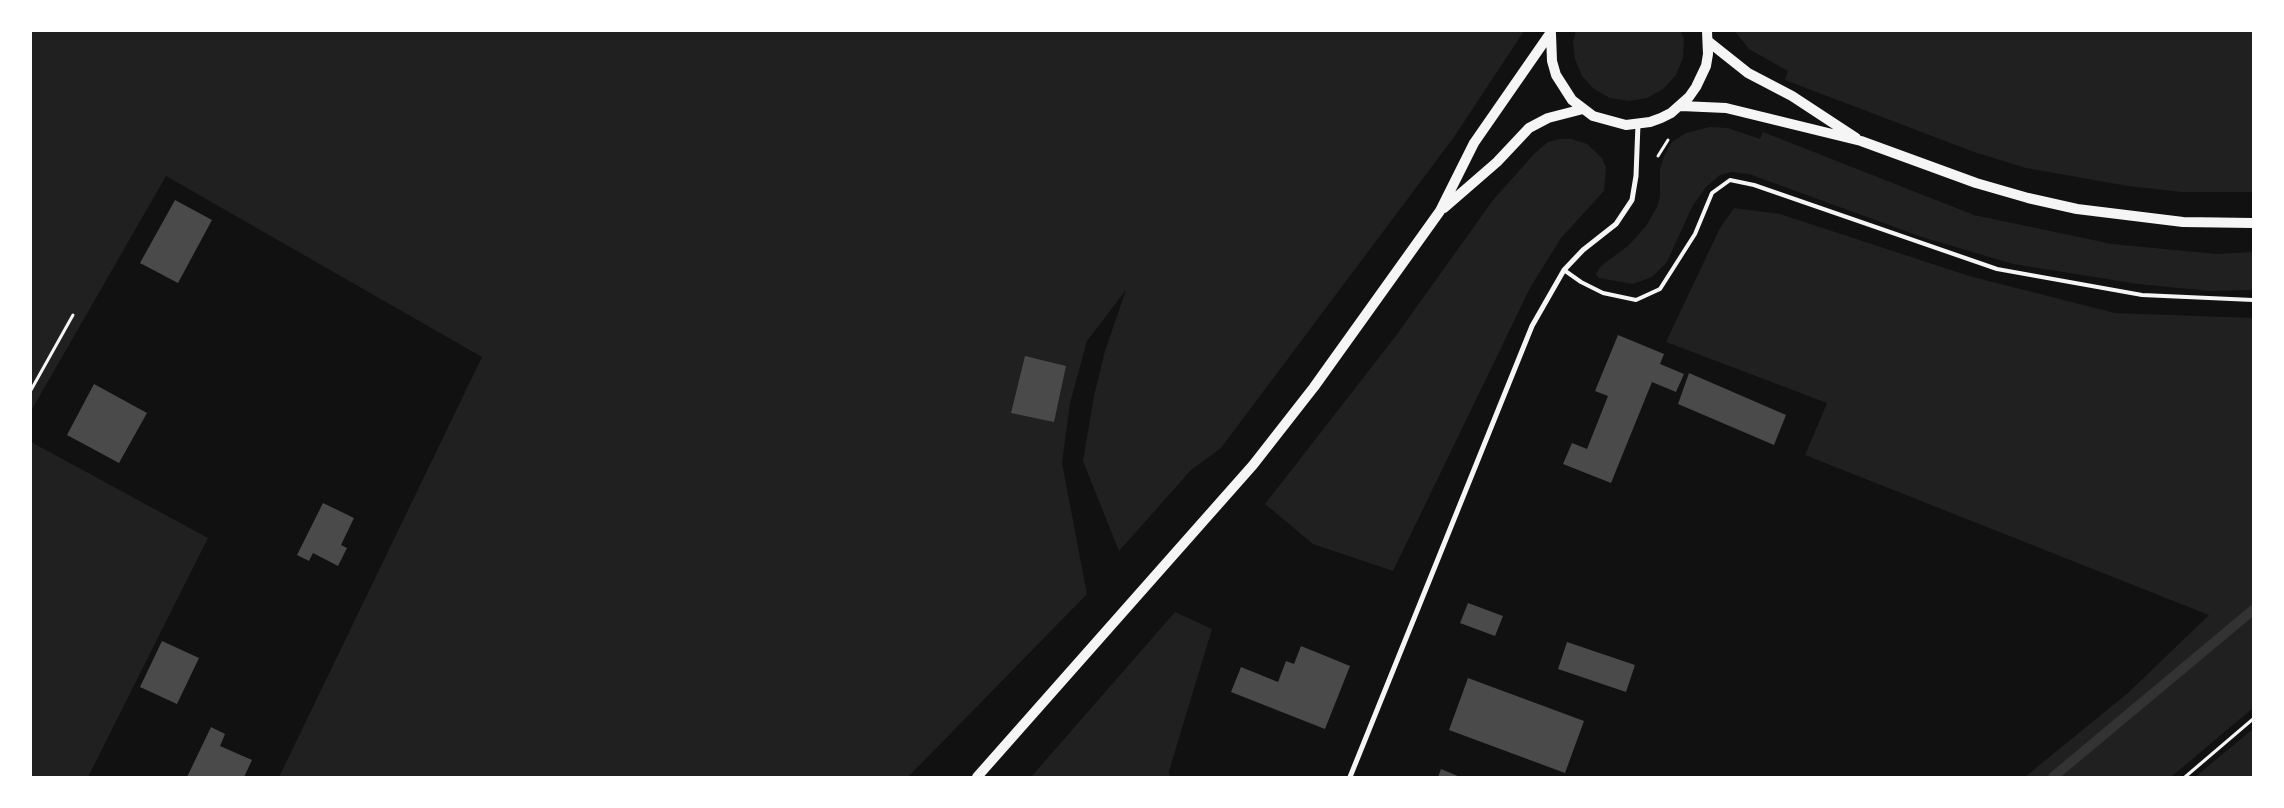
<!DOCTYPE html>
<html>
<head>
<meta charset="utf-8">
<style>
	body { margin:0 }
	#map { position:relative; width:2284px; height:808px; overflow:hidden; background:#111; font-family:"Archivo Narrow",sans-serif }
	canvas { display:block }
	.frame { position:absolute; inset:0; border:32px solid #fff; pointer-events:none }
</style>
</head>
<body>
<div id="map">
<canvas width="2284" height="808"></canvas>
<div class="frame"></div>
</div>
<script>
const ctx = document.querySelector('canvas').getContext('2d');
ctx.lineJoin = 'round';
function paint(path, color) {
  ctx.fillStyle = color;
  ctx.fill(path, 'evenodd');
}
function poly(rows) {
  const path = new Path2D();
  for (const r of rows) {
    path.moveTo(r[0], r[1]);
    for (let i = 2; i < r.length; i += 2) path.lineTo(r[i], r[i + 1]);
  }
  return path;
}
function stroke(path, color, width, dash) {
  ctx.strokeStyle = color;
  ctx.lineWidth = width;
  ctx.lineCap = dash ? 'butt' : 'round';
  ctx.setLineDash(dash || []);
  ctx.stroke(path);
}
paint(poly([
	[31,31,1524,31,1454,137,1221,448,1191,470,1119,551,1083,461,1094,396,1105,351,1126,290,1087,341,1070,403,1062,463,1087,594,908,777,279,777,482,357,166,176,31,411],
	[1576,31,1681,31,1684,39,1683,58,1676,75,1663,89,1647,98,1629,101,1610,98,1594,89,1582,76,1575,59,1573,41],
	[1735,31,2253,31,2253,192,2182,192,2128,186,2026,168,1974,152,1785,80,1788,71,1749,49],
	[1710,127,1728,128,1760,139,1763,132,1974,215,2112,244,2217,254,2253,252,2253,290,2209,291,2138,284,2013,264,1922,237,1749,174,1732,172,1720,175,1706,187,1693,205,1667,262,1652,277,1633,284,1599,278,1596,274,1601,266,1629,245,1646,226,1657,207,1660,196,1660,169,1664,156,1672,142,1686,133],
	[1559,139,1571,139,1587,144,1602,158,1606,167,1604,191,1561,238,1530,288,1393,571,1313,544,1265,504,1395,337,1493,200,1535,153,1548,142],
	[1734,208,1780,214,1969,276,2115,313,2253,318,2253,708,2171,777,2025,777,2129,692,2209,615,1805,455,1827,403,1666,342,1720,228],
	[31,442,208,538,88,777,31,777],
	[1175,612,1212,629,1169,771,1170,777,1031,777],
	[2253,729,2253,777,2195,777]
]), '#202020');
stroke(poly([
	[2053,777,2253,610]
]), '#333', 10);
paint(poly([
	[175,200,212,220,178,283,140,263],
	[1618,335,1664,354,1660,364,1684,374,1676,392,1652,382,1611,483,1563,464,1572,443,1587,449,1608,396,1595,391],
	[1025,356,1066,366,1054,422,1011,413],
	[1689,373,1786,415,1774,445,1678,404],
	[94,384,147,413,119,463,67,435],
	[323,503,354,518,341,545,347,548,338,566,313,553,309,561,297,555],
	[1468,603,1503,616,1495,636,1460,623],
	[162,641,199,658,177,704,140,687],
	[1567,642,1635,665,1626,692,1558,669],
	[1301,646,1350,666,1325,729,1231,692,1241,667,1278,682,1286,661,1294,664],
	[1468,678,1584,721,1565,773,1449,730],
	[211,727,225,734,220,746,252,760,244,777,187,777],
	[1441,769,1460,777,1438,777]
]), '#4a4a4a');
stroke(poly([
	[1658,156,1668,140],
	[31,390,73,315],
	[2185,777,2253,719]
]), '#f5f5f5', 3);
stroke(poly([
	[1564,270,1581,282,1603,293,1636,300,1660,289,1695,234,1712,193,1730,180,1754,185,1997,269,2142,295,2253,300]
]), '#f5f5f5', 4);
stroke(poly([
	[1350,777,1532,326,1564,270,1583,250,1616,224,1632,200,1636,176,1638,124]
]), '#f5f5f5', 5);
stroke(poly([
	[1551,34,1552,61,1556,75,1572,100,1593,116,1626,125,1650,122,1661,118,1671,113,1689,97,1696,87,1706,66,1708,54,1707,31],
	[1709,42,1748,73,1792,96,1856,138],
	[1681,106,1726,108,1861,141,1976,183,2028,198,2077,209,2183,222,2253,223],
	[1444,208,1497,162,1529,128,1548,118,1583,109],
	[977,777,1253,465,1314,387,1440,211,1474,143,1551,32]
]), '#f5f5f5', 10);
</script>
</body>
</html>
